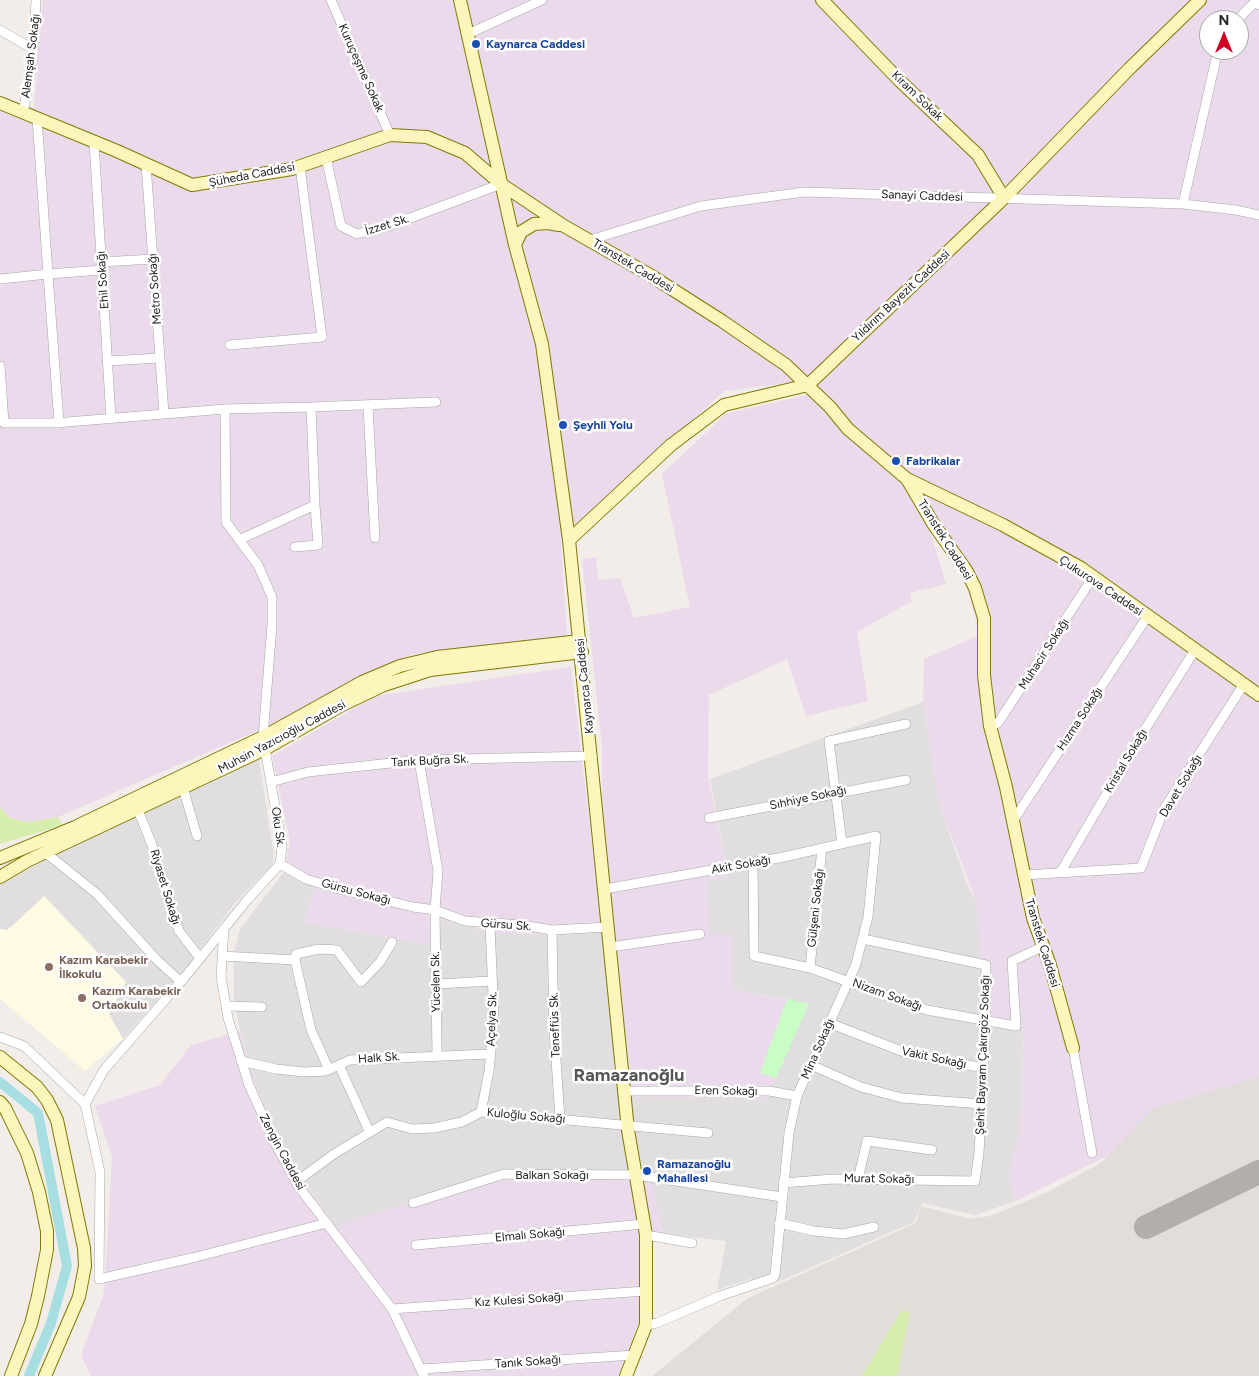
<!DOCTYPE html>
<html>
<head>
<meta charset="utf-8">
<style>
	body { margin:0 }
	#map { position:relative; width:1259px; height:1376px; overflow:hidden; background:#f2ede8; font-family:Figtree,sans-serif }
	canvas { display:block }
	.north { position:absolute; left:1199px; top:10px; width:50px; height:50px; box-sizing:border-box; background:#fff; border:1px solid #a7a7a7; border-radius:50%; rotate:0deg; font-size:14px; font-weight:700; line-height:20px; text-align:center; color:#222 }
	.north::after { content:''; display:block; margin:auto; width:18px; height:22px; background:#d30023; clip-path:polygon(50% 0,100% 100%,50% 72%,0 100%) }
</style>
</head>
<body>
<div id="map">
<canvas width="1259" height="1376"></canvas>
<div class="north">N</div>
</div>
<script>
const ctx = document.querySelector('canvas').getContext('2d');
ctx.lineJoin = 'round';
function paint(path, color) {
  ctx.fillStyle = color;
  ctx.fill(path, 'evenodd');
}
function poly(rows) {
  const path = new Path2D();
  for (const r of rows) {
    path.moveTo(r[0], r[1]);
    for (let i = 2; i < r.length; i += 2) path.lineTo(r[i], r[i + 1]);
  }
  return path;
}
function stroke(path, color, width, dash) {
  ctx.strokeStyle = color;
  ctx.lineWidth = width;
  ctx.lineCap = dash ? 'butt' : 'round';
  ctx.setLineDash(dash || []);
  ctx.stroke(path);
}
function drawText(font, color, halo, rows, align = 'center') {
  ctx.font = font + ' Figtree,sans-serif';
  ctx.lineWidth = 5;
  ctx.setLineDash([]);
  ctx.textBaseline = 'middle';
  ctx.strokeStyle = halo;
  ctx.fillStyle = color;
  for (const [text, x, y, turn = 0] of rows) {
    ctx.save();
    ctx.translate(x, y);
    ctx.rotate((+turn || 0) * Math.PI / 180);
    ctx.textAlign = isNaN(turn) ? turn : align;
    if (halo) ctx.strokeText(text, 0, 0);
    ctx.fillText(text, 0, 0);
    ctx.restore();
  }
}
paint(poly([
	[923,702,940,807,967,884,976,900,1024,1029,1020,1130,1009,1180,1016,1201,975,1215,922,1203,914,1222,778,1282,750,1279,717,1290,726,1241,662,1233,502,1173,336,1227,298,1173,280,1141,256,1085,240,1031,234,999,234,952,240,929,284,872,315,887,305,922,431,945,430,916,487,932,550,935,603,933,619,1096,787,999,732,989,732,935,709,935,706,880,728,877,710,779],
	[259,758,274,858,272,865,235,903,189,964,123,1039,85,1071,0,999,0,885,64,850]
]), '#e0dedf');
paint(poly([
	[43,0,1259,0,1259,1081,1016,1201,1009,1180,1020,1130,1024,1030,988,1028,976,900,940,807,923,702,924,659,980,635,964,576,929,528,946,584,910,593,912,601,857,632,868,701,806,716,787,659,709,695,708,776,728,877,706,880,709,934,732,935,732,989,809,1004,767,1098,619,1097,602,933,550,935,487,932,431,917,431,945,305,922,315,887,284,872,290,842,272,756,375,696,571,667,602,928,602,747,582,559,596,557,598,580,620,578,634,618,690,607,662,474,727,413,808,395,795,382,724,391,561,540,567,636,413,654,374,670,273,724,58,817,28,822,10,818,0,807,0,96,34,108],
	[1209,20,1239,20,1239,50,1209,50],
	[240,1031,256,1085,280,1141,298,1173,336,1226,502,1173,650,1172,662,1233,642,1234,639,1322,618,1376,91,1376,81,1355,103,1296,105,1282,112,1157,95,1106,160,1085,191,1045]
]), '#ebdaeb');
paint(poly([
	[44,896,126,982,109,1014,123,1039,85,1071,0,999,0,929,7,930,12,926]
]), '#fffae4');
paint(poly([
	[1259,1077,1259,1376,652,1376,748,1298,916,1223,921,1206,971,1219,990,1216,1048,1192,1102,1162,1152,1109]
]), '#e1ddd9');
paint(poly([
	[0,807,10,818,17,820,28,822,58,817,62,825,0,844],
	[901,1311,910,1312,897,1376,862,1376]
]), '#d7edad');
paint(poly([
	[787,999,809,1004,776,1078,760,1073]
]), '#cafcc5');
stroke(poly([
	[0,1082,38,1113,67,1266,51,1323,29,1376]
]), '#a7dee1', 10);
stroke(poly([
	[1146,1227,1259,1172]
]), '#b1aeac', 24);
const street = poly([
	[331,0,390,135],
	[1237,20,1255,2,1259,5],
	[0,30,33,49],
	[468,34,542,0],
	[23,113,33,59,36,0],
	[94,142,111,419],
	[326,157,341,226,357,234,389,226,501,184],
	[146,164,164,414],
	[1183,204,1218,50],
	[590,240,701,206,804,192,1183,204,1236,210,1259,215],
	[102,262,153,259],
	[0,279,48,274,37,118],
	[230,345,322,337,300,166],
	[108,361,159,358],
	[0,366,4,423,55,423,225,409,226,522,258,565,272,597,272,625,263,737,282,847,280,864,248,899,185,977,104,1070,85,1104,24,1046,0,1037],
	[368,406,375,538],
	[311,407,436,402],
	[225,409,311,407,315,505,239,540],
	[59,423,48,274,102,270],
	[295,547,318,545,315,505],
	[990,726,998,723,1093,577],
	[419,760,438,871,435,910,437,1055],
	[271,782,308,772,419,760,592,756],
	[183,788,197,836],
	[138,810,152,845,179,931,200,958],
	[709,818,906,780],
	[1013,821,1147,617],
	[842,843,829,741,906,724],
	[46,853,97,894,156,959,181,982],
	[753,862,754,956,810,968,927,1010,1016,1026,1012,961,1044,946],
	[280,864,306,879,339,889,413,907,435,910,465,921,522,925,552,930,608,927],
	[1060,873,1137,742,1195,650],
	[1023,875,1141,868,1164,809,1244,684],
	[605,889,779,858,876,836,868,917,856,964,797,1096,789,1133,775,1275,773,1278,720,1296,657,1323,646,1325],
	[224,928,221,977,228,1018,249,1085,275,1143,299,1187,392,1309,424,1376],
	[552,930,554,1030,560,1119],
	[610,947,700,934],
	[222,956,295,960,311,1030,329,1070],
	[295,960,296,954,319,949,337,950,361,982,380,962,392,942],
	[810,968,822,848],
	[436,984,492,981],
	[226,1006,262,1007],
	[829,1023,909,1054,984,1068],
	[1073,1048,1092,1153],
	[241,1061,276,1069,304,1072,326,1071,350,1060,490,1054],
	[339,1065,369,1131],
	[811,1065,861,1087,902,1098,982,1104],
	[624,1091,769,1091,797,1096],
	[85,1104,100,1172,99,1279,196,1257,327,1223],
	[481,1112,489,1071,494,1019,490,924],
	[858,1179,867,1141,932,1150],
	[296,1182,334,1154,387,1122,412,1129,434,1128,462,1122,481,1112,708,1133],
	[783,1183,833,1179,975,1181,979,1153,985,1037,986,965,863,939],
	[413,1203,504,1174,636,1175,782,1197],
	[779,1223,814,1231,843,1234,874,1227],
	[646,1235,692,1243],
	[416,1245,644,1224],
	[392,1309,646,1291],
	[422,1369,634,1355]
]);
const secondary = poly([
	[460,0,515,245,542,344,569,540,628,1130,646,1235,646,1325,626,1376],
	[822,0,900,81,978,155,1004,198],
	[0,103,117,151,192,185,292,169,390,135,427,137,465,153,501,184,564,226,650,275,722,321,786,365,830,407,848,429,907,479,934,525,966,570,975,588,984,618,984,675,990,726,1006,787,1033,918,1050,965,1073,1048],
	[515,245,521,232,534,224,548,223,559,225],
	[907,479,1003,525,1081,568,1259,695],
	[569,540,671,445,724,405,808,385,1004,198,1129,69,1200,0],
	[0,858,75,827,263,737,362,682,400,666,437,657,580,641],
	[0,877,27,861,265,749,342,705,384,685,430,670,582,652],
	[0,1057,37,1087,47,1100,57,1120,84,1248,85,1266,79,1297,45,1376],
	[0,1102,5,1108,27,1153,39,1192,47,1231,47,1250,38,1296,31,1324,11,1376]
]);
stroke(street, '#a6a6a6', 10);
stroke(secondary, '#817900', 14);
stroke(street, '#fff', 9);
stroke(secondary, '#fcf5bc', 12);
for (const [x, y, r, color] of [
	[476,44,5,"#1a4fb4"],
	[563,425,5,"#1a4fb4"],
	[896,461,5,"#1a4fb4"],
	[49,967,5,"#8d6e63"],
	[82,998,5,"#8d6e63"],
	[647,1171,5,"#1a4fb4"]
]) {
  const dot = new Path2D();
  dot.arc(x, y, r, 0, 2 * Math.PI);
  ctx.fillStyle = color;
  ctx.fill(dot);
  stroke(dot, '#fff', 2);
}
drawText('bold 12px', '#164399', '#fff', [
	["Kaynarca Caddesi",486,44],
	["Şeyhli Yolu",573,425],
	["Fabrikalar",906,461],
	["Ramazanoğlu",657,1164],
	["Mahallesi",657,1178]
], 'left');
drawText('12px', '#222', '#fff', [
	["Alemşah Sokağı",31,56,-83],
	["Kuruçeşme Sokak",361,68,66],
	["Kiram Sokak",917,96,44],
	["Şüheda Caddesi",252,175,-11],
	["Sanayi Caddesi",922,196,2],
	["İzzet Sk.",387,225,-17],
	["Transtek Caddesi",633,266,31],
	["Ehil Sokağı",103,280,-94],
	["Metro Sokağı",155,289,-94],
	["Yıldırım Bayezit Caddesi",901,296,-43],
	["Transtek Caddesi",945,540,58],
	["Çukurova Caddesi",1101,586,34],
	["Muhacir Sokağı",1044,654,-57],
	["Kaynarca Caddesi",585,686,-96],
	["Hızma Sokağı",1080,719,-57],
	["Muhsin Yazıcıoğlu Caddesi",282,737,-28],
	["Tarık Buğra Sk.",430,761,-3],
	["Kristal Sokağı",1126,761,-59],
	["Davet Sokağı",1181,786,-59],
	["Sıhhiye Sokağı",808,798,-12],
	["Oku Sk.",278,827,82],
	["Akit Sokağı",741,865,-10],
	["Riyaset Sokağı",165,887,73],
	["Gürsu Sokağı",356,892,15],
	["Gülşeni Sokağı",816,908,-84],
	["Gürsu Sk.",506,925,4],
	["Transtek Caddesi",1042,943,73],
	["Yücelen Sk.",436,982,-91],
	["Nizam Sokağı",887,995,20],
	["Açelya Sk.",492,1019,-88],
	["Teneffüs Sk.",555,1025,-92],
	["Mina Sokağı",818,1049,-66],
	["Şehit Bayram Çakırgöz Sokağı",983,1055,-88],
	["Halk Sk.",379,1058,-4],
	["Vakit Sokağı",934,1058,12],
	["Eren Sokağı",726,1091,1],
	["Kuloğlu Sokağı",526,1116,5],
	["Zengin Caddesi",282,1152,62],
	["Balkan Sokağı",552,1175],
	["Murat Sokağı",879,1179,1],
	["Elmalı Sokağı",530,1235,-5],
	["Kız Kulesi Sokağı",519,1300,-4],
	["Tanık Sokağı",528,1362,-4]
]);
drawText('bold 12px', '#785e54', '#fff', [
	["Kazım Karabekir",59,960],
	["İlkokulu",59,974],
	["Kazım Karabekir",92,991],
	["Ortaokulu",92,1005]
], 'left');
drawText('bold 18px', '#555', '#fff', [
	["Ramazanoğlu",629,1076]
]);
</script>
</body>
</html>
